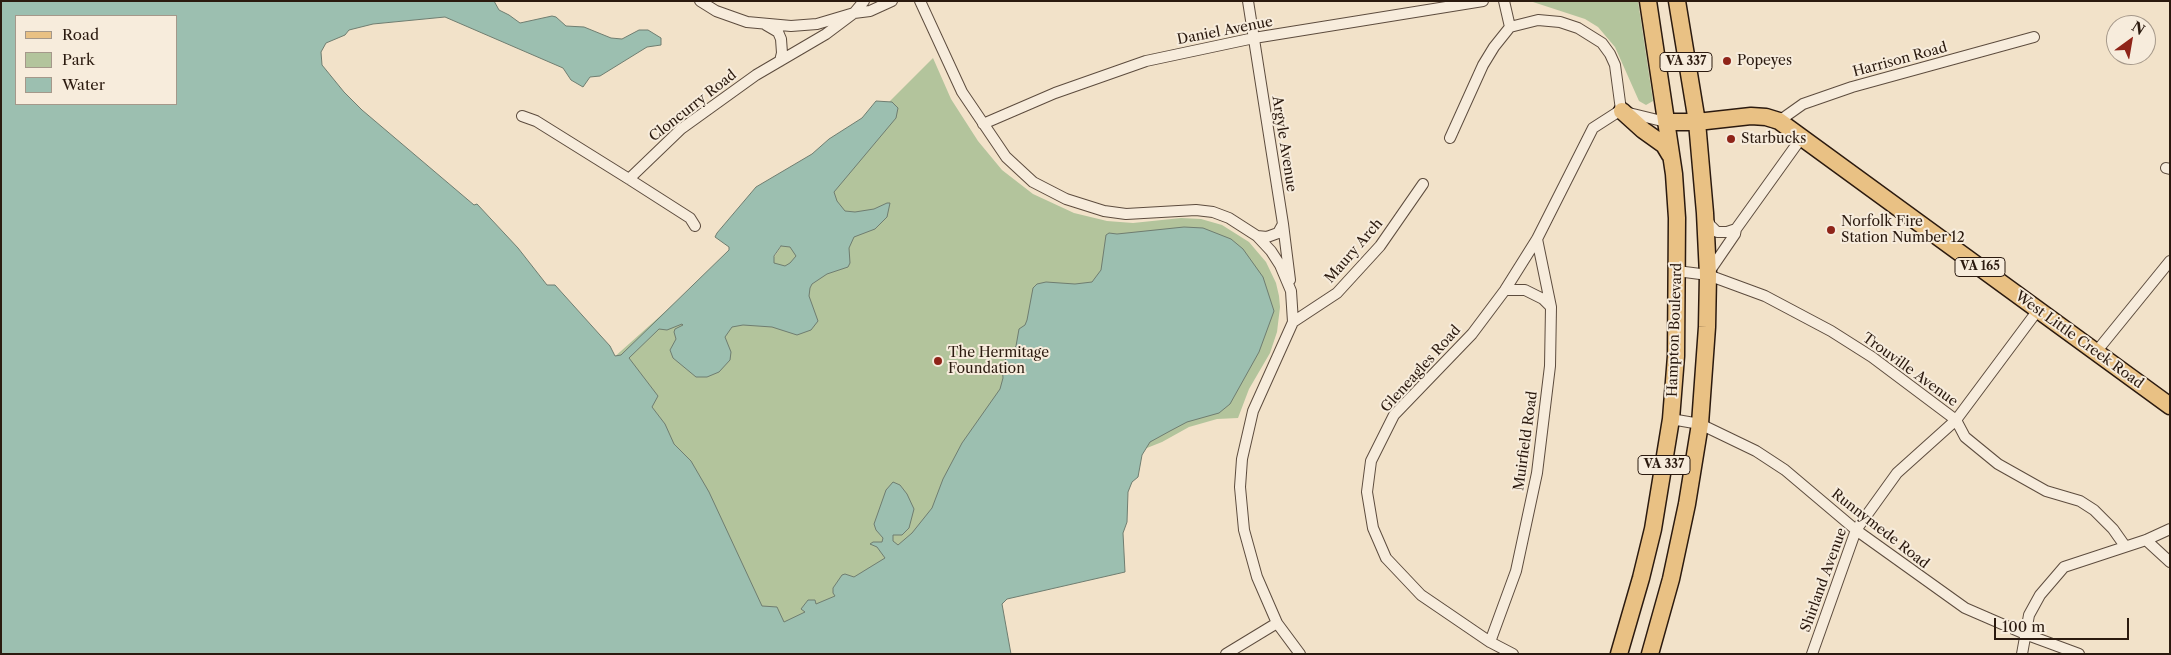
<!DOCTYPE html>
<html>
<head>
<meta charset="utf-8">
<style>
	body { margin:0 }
	#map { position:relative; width:2171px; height:655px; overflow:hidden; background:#f2e2c9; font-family:"Libre Caslon Text",serif }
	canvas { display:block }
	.frame { position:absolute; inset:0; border:2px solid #2b1a0f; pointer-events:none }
	.legend { position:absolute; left:15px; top:15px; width:162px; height:90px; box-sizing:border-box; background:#f7ecdc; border:1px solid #a5988a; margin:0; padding:6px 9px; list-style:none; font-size:15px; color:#2b1a0f }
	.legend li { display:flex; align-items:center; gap:10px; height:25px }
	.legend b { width:25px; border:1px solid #a5988a }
	.north { position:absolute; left:2106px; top:15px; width:50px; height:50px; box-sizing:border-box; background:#f7ecdc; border:1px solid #a5988a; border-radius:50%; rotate:32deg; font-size:14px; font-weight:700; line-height:20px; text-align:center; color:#2b1a0f }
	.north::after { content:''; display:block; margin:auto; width:18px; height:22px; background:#8f2418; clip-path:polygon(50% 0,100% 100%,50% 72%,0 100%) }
	.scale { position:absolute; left:1994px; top:618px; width:135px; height:22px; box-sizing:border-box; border:2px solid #2b1a0f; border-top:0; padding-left:6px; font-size:15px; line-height:18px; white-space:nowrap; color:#2b1a0f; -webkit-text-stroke:4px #f7ecdc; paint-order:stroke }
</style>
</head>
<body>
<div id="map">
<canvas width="2171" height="655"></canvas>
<div class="frame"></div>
<ul class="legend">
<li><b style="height:6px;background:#e9c184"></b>Road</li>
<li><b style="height:14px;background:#b3c49c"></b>Park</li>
<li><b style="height:14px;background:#9cbfb0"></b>Water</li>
</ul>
<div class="north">N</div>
<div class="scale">100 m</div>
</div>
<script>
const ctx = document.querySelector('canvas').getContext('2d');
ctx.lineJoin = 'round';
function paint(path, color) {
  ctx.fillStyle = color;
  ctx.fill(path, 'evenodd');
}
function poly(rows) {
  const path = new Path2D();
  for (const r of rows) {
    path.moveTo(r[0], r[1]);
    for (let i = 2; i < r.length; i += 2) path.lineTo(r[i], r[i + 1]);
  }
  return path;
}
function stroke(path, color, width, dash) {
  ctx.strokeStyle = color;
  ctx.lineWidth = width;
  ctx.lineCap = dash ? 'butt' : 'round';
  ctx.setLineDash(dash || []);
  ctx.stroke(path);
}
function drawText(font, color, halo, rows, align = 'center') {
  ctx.font = font + ' "Libre Caslon Text",serif';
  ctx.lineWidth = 4;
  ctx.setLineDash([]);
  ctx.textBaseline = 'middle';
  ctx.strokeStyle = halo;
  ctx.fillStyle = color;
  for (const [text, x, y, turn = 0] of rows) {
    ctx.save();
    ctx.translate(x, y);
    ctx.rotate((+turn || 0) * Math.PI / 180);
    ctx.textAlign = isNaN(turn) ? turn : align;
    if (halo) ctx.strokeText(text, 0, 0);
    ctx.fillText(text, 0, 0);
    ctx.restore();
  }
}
paint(poly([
	[1540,1,1638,1,1653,101,1646,105,1639,101,1615,47,1598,27,1585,19,1533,2],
	[933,58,951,99,978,141,1002,170,1033,194,1074,213,1107,221,1133,223,1181,218,1201,219,1222,225,1249,242,1266,262,1276,283,1279,296,1280,307,1277,332,1270,353,1249,389,1238,418,1217,419,1189,427,1162,442,915,540,939,654,650,654,602,368,696,284,766,269,856,135]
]), '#b3c49c');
const water = poly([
	[1,1,494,1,499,10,509,15,520,23,552,16,556,17,566,26,584,27,611,38,622,39,639,30,648,30,661,38,661,45,647,47,600,76,590,77,583,87,571,80,563,68,445,17,373,24,349,30,345,35,326,43,321,52,322,65,344,92,362,110,474,205,477,204,518,248,547,285,555,285,600,335,610,346,615,356,621,355,729,250,729,247,715,237,717,233,756,187,812,154,829,139,862,118,876,101,892,102,898,108,896,118,834,192,837,201,845,211,855,212,874,209,887,203,890,203,887,217,875,229,854,237,849,248,850,263,848,267,827,274,812,284,810,288,809,296,818,321,811,330,797,335,772,327,743,325,732,327,725,337,731,352,730,360,719,372,707,377,696,377,673,358,670,350,676,339,674,332,675,329,683,325,682,324,667,330,659,329,629,358,658,396,652,407,665,424,674,444,691,461,709,492,762,606,777,607,784,622,805,612,801,609,808,600,815,600,816,604,835,596,833,593,833,588,842,575,845,574,854,577,885,558,877,547,870,544,873,542,882,542,883,538,876,530,874,524,886,490,893,482,900,485,907,494,914,509,909,528,902,535,893,535,893,541,898,545,912,533,932,508,943,479,962,443,1000,389,1003,378,1002,364,1016,346,1019,329,1025,325,1027,320,1033,288,1037,284,1046,282,1075,284,1092,282,1101,270,1106,235,1109,233,1117,234,1184,227,1203,228,1231,239,1243,249,1263,277,1274,311,1259,352,1230,404,1219,413,1187,422,1170,431,1150,442,1142,455,1138,477,1132,482,1128,492,1127,522,1123,533,1125,572,1007,599,1002,604,1011,654,1,654,1,1],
	[16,16,176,16,176,104,16,104,16,16],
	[781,246,790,247,796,256,790,263,785,266,774,263,774,256,781,246]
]);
paint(water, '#9cbfb0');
stroke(water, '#6f7d70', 1);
const minor = poly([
	[700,1,716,11,747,22,791,26,817,24,854,13,870,11,892,1],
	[920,1,962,92,1006,157,1033,182,1066,199,1104,211,1126,214,1196,210,1213,212,1229,218,1257,236,1271,251,1280,265,1291,291,1293,322,1253,411,1242,459,1240,487,1244,530,1257,577,1277,623,1300,654],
	[1248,1,1283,224,1290,280],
	[1504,1,1510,27],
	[766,25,778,32,781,39,782,53,780,61],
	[1629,113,1666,122],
	[522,116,536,121,629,179,690,218,695,226],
	[1779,121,1803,104,1852,87,2034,37],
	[983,124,1055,93,1146,61,1254,38,1483,1],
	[1450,138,1483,65,1494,47,1510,27,1538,20,1560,22,1578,28,1602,43,1610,54,1615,65,1621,110],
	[2166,168,2170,169],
	[629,179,681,129,756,75,826,34,854,13,864,1],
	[1707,219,1710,225,1717,232,1727,232,1736,229],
	[1257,236,1267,237,1278,233,1283,224],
	[1677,271,1708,275,1765,296,1831,331,1872,357,1956,420,1965,437,1998,464,2046,491,2080,501,2094,510,2113,529,2125,546],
	[1709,272,1735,234,1736,229,1802,137],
	[1505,290,1525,290,1543,299,1551,307],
	[1293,322,1337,293,1380,246,1423,184],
	[2096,352,2170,261],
	[1671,419,1700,424,1756,451,1785,470,1856,530,1965,608,2025,634,2079,654],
	[2146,540,2170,562],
	[1490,642,1516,571,1537,473,1550,366,1551,307,1537,239],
	[1226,654,1277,623],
	[1513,654,1490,642,1421,595,1386,558,1373,528,1367,492,1371,461,1394,415,1472,334,1505,290,1537,239,1593,128,1621,110],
	[1812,654,1856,530,1897,473,1956,420,2038,310],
	[2022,654,2029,615,2040,595,2064,567,2146,540,2170,529]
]);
const primary = poly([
	[1622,111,1643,130,1664,145,1670,155],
	[1666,122,1697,122,1751,116,1766,117,1779,121,2170,406],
	[1619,654,1641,578,1653,529,1671,419,1676,356,1677,218,1674,174,1648,1],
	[1650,654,1671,579,1687,504,1700,424,1707,327,1708,275,1705,213,1697,122,1677,1]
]);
stroke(minor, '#5d4c3e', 12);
stroke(primary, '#2b1a0f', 19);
stroke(minor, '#f7ecdc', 10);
stroke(primary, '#e9c184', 16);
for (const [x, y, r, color] of [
	[1727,61,5,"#8f2418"],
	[1731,139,5,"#8f2418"],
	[1831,230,5,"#8f2418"],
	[938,361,5,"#8f2418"]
]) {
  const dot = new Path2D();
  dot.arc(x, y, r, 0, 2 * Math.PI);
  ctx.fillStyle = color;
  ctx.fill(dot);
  stroke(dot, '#f7ecdc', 2);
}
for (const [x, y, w] of [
	[1686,62,52],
	[1980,267,50],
	[1664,465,52]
]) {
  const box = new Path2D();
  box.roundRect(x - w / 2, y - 9.5, w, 19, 4);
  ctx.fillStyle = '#f7ecdc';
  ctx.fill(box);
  stroke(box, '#2b1a0f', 1);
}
drawText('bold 12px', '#2b1a0f', null, [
	["VA 337",1686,62],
	["VA 165",1980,267],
	["VA 337",1664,465]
]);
drawText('14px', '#2b1a0f', '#f7ecdc', [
	["Daniel Avenue",1225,31,-11],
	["Harrison Road",1900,60,-15],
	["Cloncurry Road",693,106,-38],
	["Argyle Avenue",1284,144,81],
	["Maury Arch",1354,251,-49],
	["Hampton Boulevard",1675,330,-88],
	["West Little Creek Road",2079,340,36],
	["Gleneagles Road",1421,369,-48],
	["Trouville Avenue",1910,370,36],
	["Muirfield Road",1526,441,-82],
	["Runnymede Road",1880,529,38],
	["Shirland Avenue",1824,580,-70]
]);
drawText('14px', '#2b1a0f', '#f7ecdc', [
	["Popeyes",1737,61],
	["Starbucks",1741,139],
	["Norfolk Fire",1841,222],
	["Station Number 12",1841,238],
	["The Hermitage",948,353],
	["Foundation",948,369]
], 'left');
</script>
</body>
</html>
